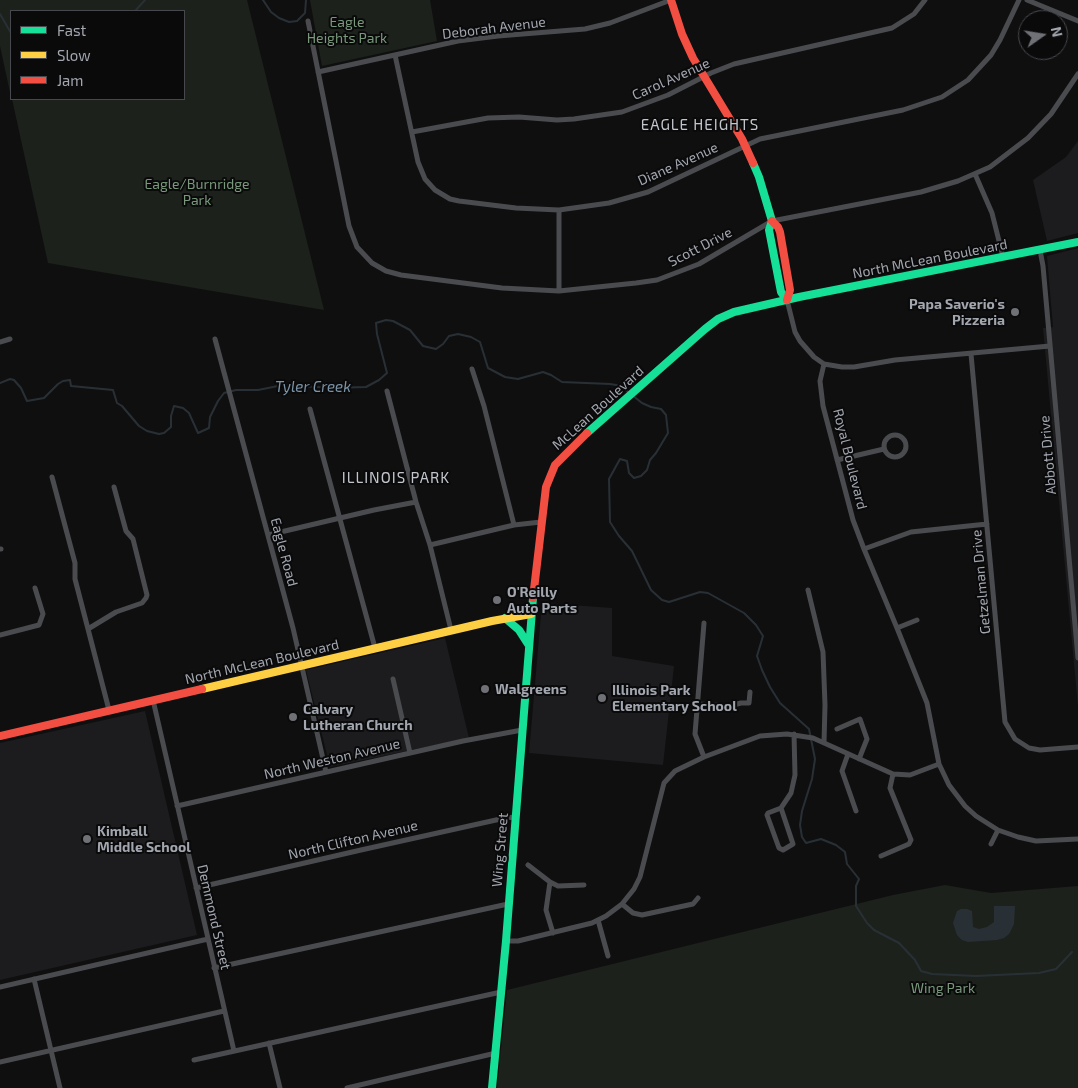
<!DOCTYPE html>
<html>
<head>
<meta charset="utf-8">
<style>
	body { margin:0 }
	#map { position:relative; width:1078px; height:1088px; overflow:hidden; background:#0f0f10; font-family:"Exo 2",sans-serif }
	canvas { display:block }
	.legend { position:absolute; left:10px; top:10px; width:175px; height:90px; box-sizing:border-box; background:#0a0a0b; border:1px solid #47484d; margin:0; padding:6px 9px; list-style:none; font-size:15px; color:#a2a6af }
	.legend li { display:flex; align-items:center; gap:10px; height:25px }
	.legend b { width:25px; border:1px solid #47484d }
	.north { position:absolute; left:1018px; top:10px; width:50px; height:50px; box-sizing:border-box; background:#0a0a0b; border:1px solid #47484d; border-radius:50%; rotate:77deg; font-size:14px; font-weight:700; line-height:20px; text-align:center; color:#a2a6af }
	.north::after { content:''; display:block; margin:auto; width:18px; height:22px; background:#6f7177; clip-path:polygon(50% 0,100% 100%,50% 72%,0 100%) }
</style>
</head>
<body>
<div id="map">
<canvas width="1078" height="1088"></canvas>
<ul class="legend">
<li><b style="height:6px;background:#16e098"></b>Fast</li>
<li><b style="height:6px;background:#ffcf43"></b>Slow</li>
<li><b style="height:6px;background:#f24e42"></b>Jam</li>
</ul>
<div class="north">N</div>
</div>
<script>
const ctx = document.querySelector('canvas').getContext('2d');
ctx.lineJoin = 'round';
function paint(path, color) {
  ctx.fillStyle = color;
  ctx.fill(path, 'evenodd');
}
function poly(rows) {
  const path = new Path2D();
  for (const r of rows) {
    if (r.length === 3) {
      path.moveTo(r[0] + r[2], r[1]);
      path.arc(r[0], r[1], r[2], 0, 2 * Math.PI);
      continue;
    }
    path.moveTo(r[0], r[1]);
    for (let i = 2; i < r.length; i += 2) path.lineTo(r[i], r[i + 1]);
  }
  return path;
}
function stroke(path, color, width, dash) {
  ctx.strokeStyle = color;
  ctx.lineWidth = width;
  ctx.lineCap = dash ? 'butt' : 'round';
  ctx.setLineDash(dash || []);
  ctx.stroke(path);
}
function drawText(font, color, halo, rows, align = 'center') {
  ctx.font = font + ' "Exo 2",sans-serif';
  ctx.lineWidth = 4;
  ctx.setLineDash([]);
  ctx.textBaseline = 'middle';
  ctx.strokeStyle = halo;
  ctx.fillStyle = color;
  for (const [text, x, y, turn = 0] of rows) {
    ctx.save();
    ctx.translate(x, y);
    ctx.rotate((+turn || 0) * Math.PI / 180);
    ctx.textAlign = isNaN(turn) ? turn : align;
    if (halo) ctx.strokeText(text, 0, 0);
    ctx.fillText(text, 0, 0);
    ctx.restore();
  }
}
paint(poly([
	[1078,141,1078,233,1047,241,1033,180,1066,157],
	[1078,248,1078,707,1043,328,1053,327,1047,256],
	[542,603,612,608,612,656,674,666,663,765,529,753],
	[445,638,469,738,330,767,306,670],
	[145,711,197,935,0,980,0,743]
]), '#1c1c1e');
paint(poly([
	[0,0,247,0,324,310,48,263,12,99,184,99,184,11,11,11,11,97,0,46],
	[310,0,430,0,437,41,322,66],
	[945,885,991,893,1078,886,1078,1088,497,1088,507,990,893,895]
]), '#1c211c');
paint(poly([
	[994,906,1015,906,1014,924,1009,934,1004,938,997,940,968,942,962,940,957,935,953,923,957,911,961,909,967,909,972,911,973,927,979,929,987,927,994,922]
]), '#293035');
stroke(poly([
	[263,0,271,12,279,18,289,22,297,21,305,13,306,0],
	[135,11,145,0],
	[0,14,11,33],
	[0,383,10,379,14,380,21,388,27,401,44,398,58,384,63,381,70,380,71,386,113,390,117,403,122,406,139,426,147,431,159,434,164,433,171,427,171,416,174,406,183,408,189,413,198,433,209,428,210,417,218,401,224,393,236,390,258,390,283,385,332,388,366,387,379,380,387,373,377,334,376,323,386,320,393,321,410,330,423,346,436,349,443,344,449,336,458,334,471,337,480,342,488,368,505,377,518,379,543,372,551,375,562,382,610,384,622,386,628,392],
	[632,395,642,403,651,407,661,409,666,415,668,433,656,453,650,460,647,470,641,476,634,478,629,473,627,461,620,459,609,479,610,522,619,536,632,551,651,590,662,600,669,602,700,592,708,593,744,613,756,625,763,636,757,656,762,670,770,687,780,703,809,729,815,759,812,779,802,811,800,825,802,837,806,843,821,839,836,845,845,852,847,864,859,879,856,886,856,906,867,923,874,930,899,943,915,960,921,971,932,974,976,976,1039,973,1056,969,1072,952]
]), '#293035', 2);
stroke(poly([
	[1027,0,1078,21],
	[308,21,349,226,357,247,372,263,386,271,401,275,502,288,559,291,636,283,657,280,699,264,772,221,921,192,958,181,990,167,1028,138,1051,114,1078,74],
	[395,55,418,162,425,179,435,190,450,199,459,201,516,208,559,210,609,203,648,192,760,139,903,110,942,97,968,80,991,55,1000,40,1019,0],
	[318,72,458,41,498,36,585,29,610,23,671,0],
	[412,132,488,118,519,117,557,120,574,119,622,112,668,95,711,73,734,64,892,28,914,14,925,0],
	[975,174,992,213,1003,257],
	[1040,250,1043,266,1078,658],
	[559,291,559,210],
	[787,300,795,332,800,341,814,357,824,364,820,381,823,406,853,520,864,549,897,628,917,620],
	[215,339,293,628,326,772],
	[0,342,10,339],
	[971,354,1005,722,1015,739,1029,748,1040,750,1078,747],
	[824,364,842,367,854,367,895,360,1050,346],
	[472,369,484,406,514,525],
	[387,391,416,502,430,545,451,630],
	[310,409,375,648],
	[895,446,11],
	[837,460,884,449],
	[52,477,75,563,75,579,88,629],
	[268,535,374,510,416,502],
	[430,545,514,525,541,522],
	[0,549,1,549],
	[864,549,911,532,987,524],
	[808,590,823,652,825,705,824,743],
	[897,628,927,703,939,764,949,785,965,806,976,816,998,830,991,844],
	[0,635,39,625,43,614,35,588],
	[393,679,410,753],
	[153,700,234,1051],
	[698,704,729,706,741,703,749,703,750,692],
	[109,710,88,629,116,612,142,603,146,598,147,595,133,539,126,531,114,487],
	[837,729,860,719,867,739,859,759],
	[848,754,842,771,856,811],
	[704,757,695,734,704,623],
	[177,806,463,741,522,730],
	[781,808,793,844,783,850,779,848,767,815,768,813,781,808],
	[781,808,791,793,795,775,794,734],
	[998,830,1018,837,1036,841,1078,839],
	[881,856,909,844,911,840,890,788,893,774],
	[528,865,550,882,546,910,553,933],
	[550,882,558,886,584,885],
	[196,888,361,850,505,818,515,817],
	[622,904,633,913,642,915,693,904,698,898],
	[598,920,608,956],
	[506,941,518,941,592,923,606,916,622,904,634,889,640,877,664,783,675,771,704,757,760,736,787,734,813,738,893,774,910,775,939,764],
	[214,968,508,904],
	[34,979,60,1088],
	[0,987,208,939],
	[269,1043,280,1088],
	[194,1060,501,992],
	[0,1062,224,1011],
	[347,1088,496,1053]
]), '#4a4b4e', 5);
stroke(poly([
	[753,163,759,177,772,221,769,230,781,292,787,300],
	[587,433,705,329,718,319,734,312,799,297,1078,242],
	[505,618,519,630,528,644],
	[492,1088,506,941,533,598]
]), '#16e098', 8);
stroke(poly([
	[202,689,492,621,531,614]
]), '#ffcf43', 8);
stroke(poly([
	[671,0,682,34,693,58,742,139,753,163],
	[772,221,778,227,780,232,790,290,787,300],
	[533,598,546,487,555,465,587,433],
	[0,736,202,689]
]), '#f24e42', 8);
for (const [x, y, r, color] of [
	[1015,312,5,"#6f7177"],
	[497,600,5,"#6f7177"],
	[485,689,5,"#6f7177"],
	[602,698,5,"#6f7177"],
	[293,717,5,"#6f7177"],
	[87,839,5,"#6f7177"]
]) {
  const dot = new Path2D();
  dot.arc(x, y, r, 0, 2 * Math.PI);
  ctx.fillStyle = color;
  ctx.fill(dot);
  stroke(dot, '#0a0a0b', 2);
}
drawText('14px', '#7a997c', '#0a0a0b', [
	["Eagle",347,22],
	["Heights Park",347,38],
	["Eagle/Burnridge",197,184],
	["Park",197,200],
	["Wing Park",943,988]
]);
drawText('14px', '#a2a6af', '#0a0a0b', [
	["Deborah Avenue",494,28,-7],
	["Carol Avenue",671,79,-24],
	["Diane Avenue",678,164,-24],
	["Scott Drive",700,247,-27],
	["North McLean Boulevard",930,259,-11],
	["McLean Boulevard",598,408,-42],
	["Abbott Drive",1048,455,-95],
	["Royal Boulevard",850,459,76],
	["Eagle Road",284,552,75],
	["Getzelman Drive",981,582,-95],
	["North McLean Boulevard",262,662,-13],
	["North Weston Avenue",332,759,-13],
	["North Clifton Avenue",353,840,-13],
	["Wing Street",500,850,-85],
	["Demmond Street",214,917,77]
]);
drawText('bold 14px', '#a2a6af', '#0a0a0b', [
	["Papa Saverio's",1005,304,"right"],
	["Pizzeria",1005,320,"right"],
	["O'Reilly",507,592],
	["Auto Parts",507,608],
	["Walgreens",495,689],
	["Illinois Park",612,690],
	["Elementary School",612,706],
	["Calvary",303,709],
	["Lutheran Church",303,725],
	["Kimball",97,831],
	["Middle School",97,847]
], 'left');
ctx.letterSpacing = '1px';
drawText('15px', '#c2c5cc', '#0a0a0b', [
	["EAGLE HEIGHTS",700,125],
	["ILLINOIS PARK",396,478]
]);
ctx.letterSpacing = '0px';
drawText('italic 15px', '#7b94a8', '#0a0a0b', [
	["Tyler Creek",313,387]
]);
</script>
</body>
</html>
